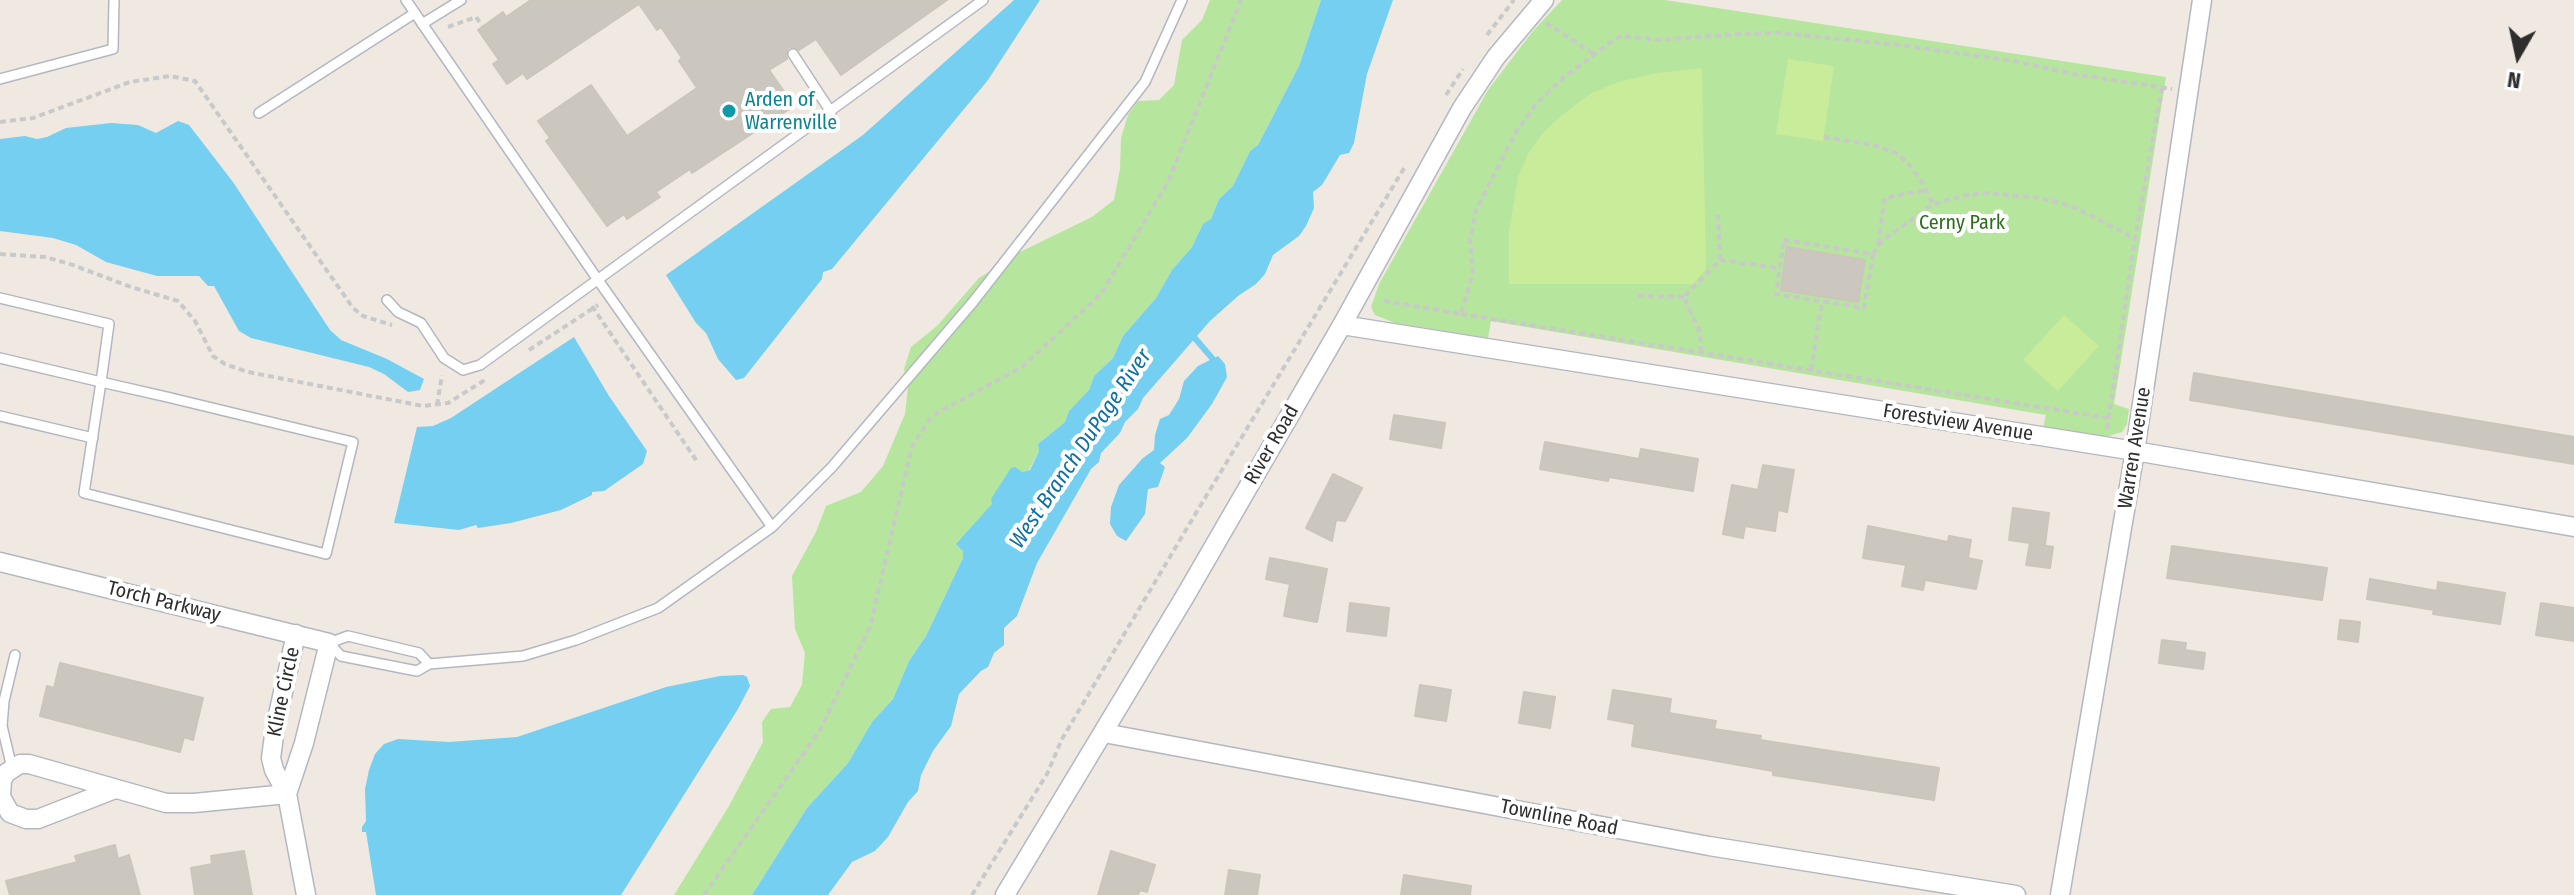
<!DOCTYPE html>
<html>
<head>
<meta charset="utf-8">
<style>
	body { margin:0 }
	#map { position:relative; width:2574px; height:895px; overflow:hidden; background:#efe9e1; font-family:"Fira Sans Condensed",sans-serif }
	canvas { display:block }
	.north { position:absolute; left:2478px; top:16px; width:80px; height:80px; -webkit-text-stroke:6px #fff; paint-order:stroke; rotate:189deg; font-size:22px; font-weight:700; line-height:32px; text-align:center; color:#2e2e2e }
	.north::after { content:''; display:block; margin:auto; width:28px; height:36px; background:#2e2e2e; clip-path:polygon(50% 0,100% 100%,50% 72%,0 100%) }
</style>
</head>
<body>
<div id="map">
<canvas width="2574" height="895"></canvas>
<div class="north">N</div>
</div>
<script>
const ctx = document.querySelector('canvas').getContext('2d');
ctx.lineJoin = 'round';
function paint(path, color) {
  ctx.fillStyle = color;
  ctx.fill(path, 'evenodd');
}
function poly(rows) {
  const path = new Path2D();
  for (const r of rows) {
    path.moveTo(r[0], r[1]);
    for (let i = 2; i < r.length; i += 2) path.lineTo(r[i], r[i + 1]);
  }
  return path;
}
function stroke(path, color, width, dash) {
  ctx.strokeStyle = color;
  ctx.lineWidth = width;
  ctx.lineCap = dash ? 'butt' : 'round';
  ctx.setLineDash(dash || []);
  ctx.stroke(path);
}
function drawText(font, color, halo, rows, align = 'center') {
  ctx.font = font + ' "Fira Sans Condensed",sans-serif';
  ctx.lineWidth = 8;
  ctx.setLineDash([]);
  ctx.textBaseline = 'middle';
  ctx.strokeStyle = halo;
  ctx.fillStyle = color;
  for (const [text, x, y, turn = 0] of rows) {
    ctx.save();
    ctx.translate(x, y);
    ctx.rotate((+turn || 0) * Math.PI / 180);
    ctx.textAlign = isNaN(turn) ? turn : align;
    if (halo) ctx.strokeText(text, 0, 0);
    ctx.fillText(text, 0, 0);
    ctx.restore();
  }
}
paint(poly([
	[1210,0,1321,0,1299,66,1258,145,1250,151,1233,186,1219,199,1211,219,1203,225,1192,247,1172,270,1156,298,1123,336,1113,358,1094,376,1089,390,1069,411,1065,422,1038,444,1039,451,1029,470,1022,472,957,544,963,551,963,558,926,636,909,661,893,699,872,722,848,763,807,808,752,895,674,895,729,806,763,742,762,722,771,709,790,707,802,685,805,653,795,629,792,576,816,532,826,506,861,492,883,466,905,414,908,387,904,369,911,347,937,326,979,278,1018,253,1092,217,1114,200,1120,169,1121,138,1128,115,1138,101,1159,100,1174,85,1182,40,1202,20],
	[1562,0,1665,0,2166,77,2114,404,2129,409,2127,424,2122,432,2102,438,2043,428,2046,415,1491,321,1488,338,1395,323,1375,315,1371,307,1379,284,1488,90,1533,31]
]), '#b6e59e');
paint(poly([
	[1788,59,1834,66,1823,141,1776,134],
	[1702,68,1706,269,1693,284,1509,284,1509,231,1518,177,1528,154,1543,133,1562,115,1590,94,1618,82,1657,73],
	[2064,315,2099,346,2058,391,2023,360]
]), '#c9ec9a');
paint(poly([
	[1014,0,1040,0,988,80,832,269,823,272,822,279,744,378,736,380,718,359,706,333,696,323,666,275,863,135],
	[1321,0,1393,0,1367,74,1354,143,1349,153,1340,155,1322,185,1313,192,1314,208,1306,226,1299,236,1273,255,1265,274,1256,284,1238,296,1210,321,1143,398,1138,409,1125,422,1120,433,1101,453,1099,462,1091,469,1037,563,1017,616,1004,628,1004,645,994,653,988,667,981,671,959,694,951,726,933,751,921,775,918,791,908,802,888,837,875,851,852,862,828,895,752,895,807,808,848,763,872,722,893,699,909,661,926,636,963,558,963,551,956,544,992,504,991,499,1011,468,1015,467,1022,472,1030,470,1039,451,1038,444,1065,422,1069,411,1089,390,1094,376,1113,358,1123,336,1156,298,1172,270,1192,247,1203,224,1211,219,1219,199,1233,186,1250,151,1258,145,1299,66],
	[178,121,189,125,233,182,330,330,341,340,387,359,424,379,420,390,408,392,384,374,369,367,251,338,239,331,214,286,208,286,199,276,157,276,106,262,76,245,53,238,0,231,0,139,25,136,37,139,47,137,66,128,111,123,138,125,156,133],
	[574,337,609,396,647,451,643,464,604,491,592,492,592,495,561,510,511,523,478,528,476,525,459,530,394,523,417,427,433,426,451,418],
	[1218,356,1225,364,1227,377,1212,404,1187,438,1160,463,1165,467,1158,487,1148,489,1145,514,1126,541,1117,536,1110,524,1111,507,1119,485,1143,458,1154,450,1155,435,1160,419,1169,415,1179,399,1184,381,1198,366],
	[743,675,747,677,750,686,738,709,621,895,376,895,366,832,362,832,362,827,366,821,365,789,369,770,375,754,384,744,398,739,449,742,517,737,666,687,720,676]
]), '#75cff0');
stroke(poly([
	[1193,336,1212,358]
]), '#75cff0', 6);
const building = poly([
	[531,0,947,0,841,75,816,39,799,50,793,47,788,48,786,54,787,59,769,70,794,106,692,173,690,169,656,192,660,197,627,219,624,214,607,226,546,141,550,138,538,121,591,85,627,136,697,88,679,61,682,58,661,27,657,30,639,4,527,79,523,73,507,84,493,64,499,60,478,30,503,12,506,17,531,0],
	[1787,247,1865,260,1858,302,1781,290,1787,247],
	[2194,373,2574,437,2574,464,2190,400,2194,373],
	[1394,415,1445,423,1441,448,1390,439,1394,415],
	[1545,442,1639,459,1641,449,1698,459,1693,491,1609,477,1608,481,1540,469,1545,442],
	[1763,465,1794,470,1787,512,1778,510,1775,531,1745,526,1743,538,1723,534,1732,485,1758,490,1763,465],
	[1333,474,1362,488,1345,521,1336,520,1332,541,1306,528,1333,474],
	[2013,508,2049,513,2045,545,2009,540,2013,508],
	[1868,526,1948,542,1949,536,1971,540,1968,558,1982,561,1976,589,1925,580,1923,590,1902,586,1906,565,1863,558,1868,526],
	[2030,543,2053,547,2050,568,2026,565,2030,543],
	[2172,546,2327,568,2322,600,2167,578,2172,546],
	[1270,558,1327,569,1317,622,1284,616,1290,584,1266,579,1270,558],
	[2370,579,2437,591,2438,582,2505,593,2500,624,2433,614,2434,610,2367,599,2370,579],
	[1350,603,1389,608,1386,636,1347,631,1350,603],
	[2541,603,2574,608,2574,641,2536,635,2541,603],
	[2340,620,2360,622,2358,642,2338,639,2340,620],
	[2162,640,2186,643,2185,650,2205,653,2203,669,2159,663,2162,640],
	[60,663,203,698,193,740,184,737,180,752,40,716,47,686,54,688,60,663],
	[1420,685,1451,690,1446,721,1415,716,1420,685],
	[1613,690,1671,699,1669,713,1716,721,1714,729,1761,736,1760,740,1939,768,1934,800,1773,775,1773,771,1632,746,1635,724,1608,719,1613,690],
	[1524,692,1555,697,1550,728,1519,723,1524,692],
	[115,845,118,859,129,855,140,895,10,895,6,881,77,862,75,856,115,845],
	[244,851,252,895,195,895,191,868,212,864,211,856,244,851],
	[1111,851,1155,865,1147,892,1140,890,1138,895,1098,895,1111,851],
	[1229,870,1260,875,1257,895,1225,895,1229,870],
	[1404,875,1471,886,1470,895,1401,895,1404,875]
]);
paint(building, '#cbc7bf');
stroke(building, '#cbc5ba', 2);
const lane = poly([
	[406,0,598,280,772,527,832,467,973,302,1145,82,1182,0],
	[422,24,461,0],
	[793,54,831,112],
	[0,79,113,49,114,0],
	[259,113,415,13],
	[0,298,109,324,101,382,84,493,326,554,353,442,167,397,101,382,0,358],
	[387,300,398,312,421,323,444,358,463,370,480,365,983,0],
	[0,416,93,438],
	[348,636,419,653,429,664,417,671,341,656,329,643,348,636],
	[429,664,523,656,576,640,658,608,772,527],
	[12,768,2,726,4,701,15,655]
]);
const street = poly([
	[1342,325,2135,451,2574,527],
	[0,562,329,643,304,743,287,794],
	[296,634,275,728,271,758,274,770,287,794,306,895],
	[1104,733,1709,846,2016,895],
	[115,789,38,819,26,819,10,813,1,797,2,780,6,773,20,764,29,764,166,803,194,803,287,794],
	[1005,895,1184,598,1342,325,1462,108,1496,57,1544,0],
	[2060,895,2135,451,2202,0]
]);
stroke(lane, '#b4b7c1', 12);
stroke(street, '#b4b7c1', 21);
stroke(poly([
	[1546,23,1594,54],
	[448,27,476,17,482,26],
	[1487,35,1514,0],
	[1446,95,1463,69],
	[0,122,33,118,130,82,170,76,195,81,353,308,363,316,392,325],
	[1824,137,1874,145,1896,153,1908,163,1922,182,1933,204],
	[1784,240,1873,254,1864,308,1776,294,1784,240],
	[1878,244,1885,198,1926,190],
	[0,254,45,257,70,264,131,287,178,301,195,321,213,356,225,364,248,372,423,406,448,403,485,380],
	[1873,254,1883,240,1933,204,1967,195,1988,193,2040,198,2060,203,2076,208,2134,238],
	[1720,260,1780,268],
	[1638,296,1684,297],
	[1384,301,1461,314,1473,273,1470,239,1476,210,1516,132,1537,103,1563,78,1612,41,1622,36,1660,40,1738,34,1780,33,1899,45,2014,61,2073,74,2172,89],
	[592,306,698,463],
	[1461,314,2107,418],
	[529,350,598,305],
	[1701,352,1700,333,1684,297,1720,260,1718,215],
	[1811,370,1822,302],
	[437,405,442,375],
	[2107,429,2135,238,2162,88],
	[704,895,820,730,870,627,912,446,932,416,1022,367,1101,294,1168,182,1241,0],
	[972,895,1047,774,1062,739,1193,518,1406,165]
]), '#c9c9c9', 4, [6, 4]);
stroke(lane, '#fff', 9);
stroke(street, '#fff', 18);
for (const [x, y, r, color] of [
	[729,111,8,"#0f9aa8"]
]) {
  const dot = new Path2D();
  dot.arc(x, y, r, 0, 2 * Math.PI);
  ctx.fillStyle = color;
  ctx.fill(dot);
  stroke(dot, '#fff', 3);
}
drawText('20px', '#0d838f', '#fff', [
	["Arden of",745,100],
	["Warrenville",745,123]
], 'left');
drawText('20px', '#2c6e1b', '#fff', [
	["Cerny Park",1962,223]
]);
drawText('20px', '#2e2e2e', '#fff', [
	["Forestview Avenue",1958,423,9],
	["River Road",1272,445,-60],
	["Warren Avenue",2135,448,-81],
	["Torch Parkway",164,602,14],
	["Kline Circle",284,692,-78],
	["Townline Road",1559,818,11]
]);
drawText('italic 22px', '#0d6fa3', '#fff', [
	["West Branch DuPage River",1081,449,-56]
]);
</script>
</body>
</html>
